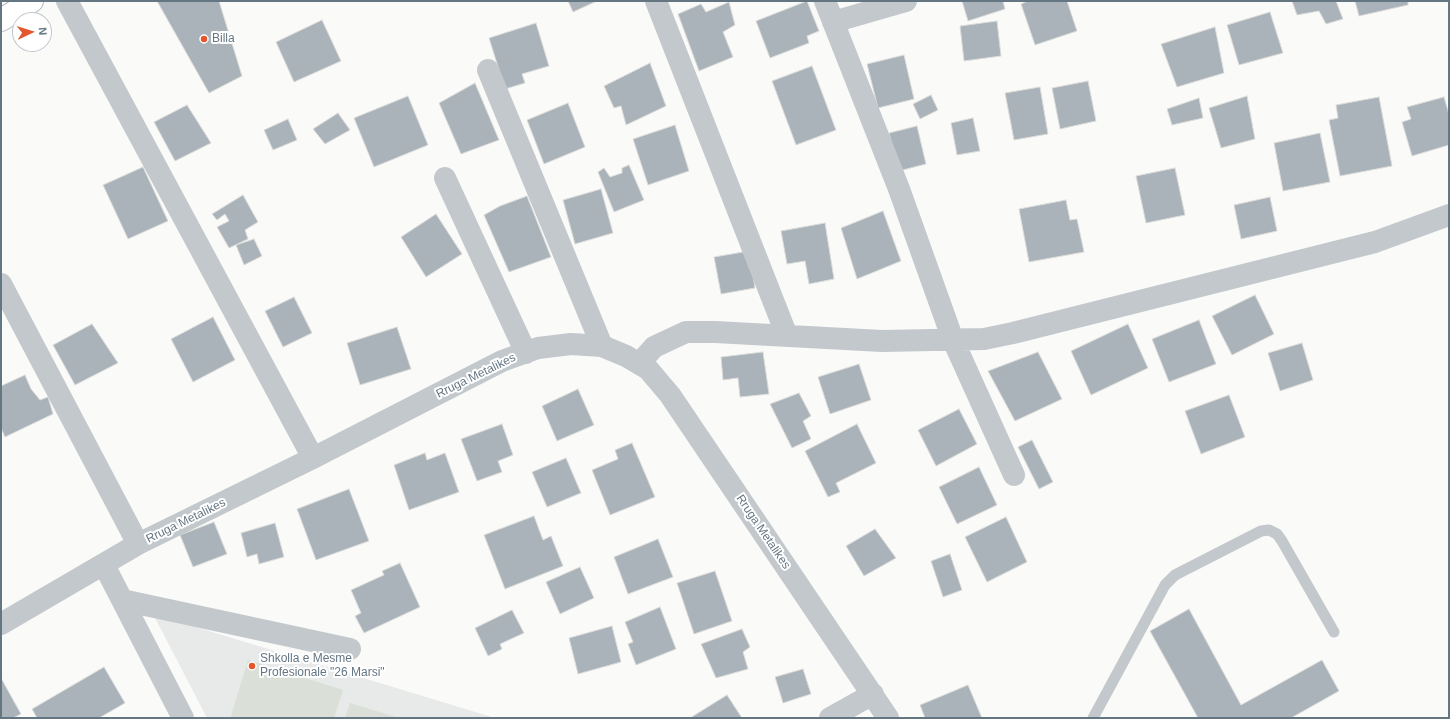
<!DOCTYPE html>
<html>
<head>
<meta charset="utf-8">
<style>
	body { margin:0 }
	#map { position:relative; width:1450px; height:719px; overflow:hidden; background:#fafaf8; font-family:Arial,sans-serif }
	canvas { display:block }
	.frame { position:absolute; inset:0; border:2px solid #657683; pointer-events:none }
	.north { position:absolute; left:12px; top:12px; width:40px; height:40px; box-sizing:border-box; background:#fff; border:1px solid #c1c8cd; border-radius:50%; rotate:86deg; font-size:11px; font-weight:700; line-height:16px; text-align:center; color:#657683 }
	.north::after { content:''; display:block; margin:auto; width:14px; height:18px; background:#e4572e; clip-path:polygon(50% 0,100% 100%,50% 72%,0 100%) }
</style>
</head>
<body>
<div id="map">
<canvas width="1450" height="719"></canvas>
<div class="frame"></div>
<div class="north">N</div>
</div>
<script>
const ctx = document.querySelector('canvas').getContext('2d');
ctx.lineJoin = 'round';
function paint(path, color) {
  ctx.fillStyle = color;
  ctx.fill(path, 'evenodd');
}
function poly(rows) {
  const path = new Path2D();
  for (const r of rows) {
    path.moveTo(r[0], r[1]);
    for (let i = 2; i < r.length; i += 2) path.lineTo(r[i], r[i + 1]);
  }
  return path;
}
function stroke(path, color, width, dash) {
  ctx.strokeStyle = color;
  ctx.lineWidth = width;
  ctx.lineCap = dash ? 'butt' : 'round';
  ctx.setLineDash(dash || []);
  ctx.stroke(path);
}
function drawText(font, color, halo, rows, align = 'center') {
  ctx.font = font + ' Arial,sans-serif';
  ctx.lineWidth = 4;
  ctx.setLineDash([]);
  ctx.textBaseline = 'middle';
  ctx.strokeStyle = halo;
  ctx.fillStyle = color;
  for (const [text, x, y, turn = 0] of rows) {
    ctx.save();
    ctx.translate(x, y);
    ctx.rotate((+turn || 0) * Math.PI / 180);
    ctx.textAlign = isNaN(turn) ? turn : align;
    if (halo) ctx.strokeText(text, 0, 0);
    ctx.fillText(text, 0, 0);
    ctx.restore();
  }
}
paint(poly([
	[153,614,495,718,207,718]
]), '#e8e9e9');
paint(poly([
	[248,660,343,690,334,718,237,718,231,716],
	[350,703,399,718,345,718]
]), '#dadfd7');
const building = poly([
	[157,1,219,1,242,76,209,93,157,1],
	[568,1,597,1,573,12,568,1],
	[807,1,819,31,807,36,809,43,770,58,756,21,807,1],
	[962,1,1003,1,1005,9,968,21,962,1],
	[1028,1,1067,1,1077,31,1035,45,1021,4,1028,1],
	[1292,1,1336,1,1343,19,1326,24,1319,11,1297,15,1292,1],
	[1355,1,1408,1,1408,5,1359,16,1355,1],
	[729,2,735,25,723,32,733,57,699,71,678,14,701,4,706,12,729,2],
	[1270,12,1283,53,1239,65,1227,25,1270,12],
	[322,20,341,61,294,82,276,42,322,20],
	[997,21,1001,56,964,61,960,26,997,21],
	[536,23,549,66,522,74,525,83,505,89,489,38,536,23],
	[1215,27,1224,73,1177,87,1161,44,1215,27],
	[904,55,914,99,878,108,867,64,904,55],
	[650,63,666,106,626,125,621,106,614,108,604,86,650,63],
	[812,66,836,130,796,145,772,81,812,66],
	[1088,81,1096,121,1060,129,1052,88,1088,81],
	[475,83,499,140,461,154,439,103,475,83],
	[1040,87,1048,134,1014,140,1005,93,1040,87],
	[931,95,938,110,920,119,913,104,931,95],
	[408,96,428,145,374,167,354,118,408,96],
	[1247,96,1255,139,1221,148,1209,108,1247,96],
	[1379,97,1392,166,1340,176,1329,120,1338,118,1336,105,1379,97],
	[1444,97,1449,114,1449,145,1412,156,1402,122,1411,119,1407,107,1444,97],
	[1199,98,1203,118,1172,125,1167,109,1199,98],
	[568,103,585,147,544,164,527,120,568,103],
	[187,105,211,143,175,161,154,122,187,105],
	[338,113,350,130,325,144,313,129,338,113],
	[973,118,980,151,957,155,951,123,973,118],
	[288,119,297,140,273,150,264,130,288,119],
	[675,125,689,171,648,185,633,139,675,125],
	[917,126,926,164,899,171,889,133,917,126],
	[1320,133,1330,182,1283,191,1274,143,1320,133],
	[629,165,644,200,614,212,598,172,604,168,610,177,622,173,622,168,629,165],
	[143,167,168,221,128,239,103,185,143,167],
	[1175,168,1185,215,1146,223,1136,176,1175,168],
	[601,189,613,233,575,244,563,200,601,189],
	[243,195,258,222,245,230,248,239,229,248,217,227,229,221,225,214,217,220,212,214,243,195],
	[527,196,551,257,509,272,484,215,500,206,527,196],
	[1270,197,1277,231,1241,239,1234,205,1270,197],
	[1066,200,1070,220,1077,219,1084,252,1029,262,1019,209,1066,200],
	[883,211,901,261,857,279,841,228,883,211],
	[436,214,462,254,426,277,401,237,436,214],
	[825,223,834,279,809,284,805,261,787,264,781,231,825,223],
	[254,239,262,256,244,265,236,245,254,239],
	[749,251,755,288,721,294,714,257,749,251],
	[1255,295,1274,334,1232,355,1212,316,1255,295],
	[294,297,312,333,283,347,265,311,294,297],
	[213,317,235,360,193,382,171,339,213,317],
	[1199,320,1216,364,1169,382,1152,339,1199,320],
	[92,324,118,363,75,385,53,345,92,324],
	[1128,324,1148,368,1091,395,1071,351,1128,324],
	[397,327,411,369,360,385,347,343,397,327],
	[1302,343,1313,380,1280,391,1268,353,1302,343],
	[763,352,769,394,740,397,738,378,723,380,721,357,763,352],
	[1038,352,1062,399,1015,421,988,371,1038,352],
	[859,364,871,400,830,414,818,377,859,364],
	[25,375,31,389,40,400,48,397,53,414,5,437,1,428,1,386,25,375],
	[578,389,594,425,557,441,542,406,578,389],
	[799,393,811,416,803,421,811,439,792,448,770,404,799,393],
	[1229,395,1245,437,1201,454,1185,411,1229,395],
	[959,409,977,444,936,466,918,430,959,409],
	[502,424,513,455,498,461,502,472,477,481,461,439,502,424],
	[857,424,876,463,836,483,840,492,828,497,805,451,857,424],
	[1032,440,1053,482,1039,489,1018,447,1032,440],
	[632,443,655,497,610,515,592,470,618,459,615,450,632,443],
	[425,453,427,460,445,453,459,492,409,510,394,465,425,453],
	[566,458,581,493,547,507,532,472,566,458],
	[979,467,997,505,957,524,939,487,979,467],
	[349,489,369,541,316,560,297,509,349,489],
	[534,516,543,540,551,536,563,566,505,589,484,535,534,516],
	[1006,517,1027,562,987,582,965,537,1006,517],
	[214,522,227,554,193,567,180,535,214,522],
	[275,523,284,557,259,564,257,554,247,557,241,533,275,523],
	[875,529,896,558,864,576,846,546,875,529],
	[658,539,673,577,628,594,614,557,658,539],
	[950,554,962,590,943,597,931,561,950,554],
	[400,563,420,607,364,633,355,616,361,613,351,590,384,575,382,571,400,563],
	[580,567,594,598,560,614,546,582,580,567],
	[715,571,732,621,694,634,677,583,715,571],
	[660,607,676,649,636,665,628,644,633,642,625,622,660,607],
	[1189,609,1241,705,1322,660,1339,691,1291,718,1198,718,1150,631,1189,609],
	[512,610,524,633,500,644,502,649,488,656,475,628,512,610],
	[612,626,621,662,578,674,569,638,612,626],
	[742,629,750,647,743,652,748,669,716,678,701,644,742,629],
	[104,667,125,703,99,718,37,718,32,709,104,667],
	[803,669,811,694,783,703,775,677,803,669],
	[1,678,21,714,13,718,1,718,1,678],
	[968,685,982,718,925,718,920,705,968,685],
	[727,695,742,718,690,718,727,695]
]);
paint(building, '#aab3b9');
stroke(building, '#dcdcda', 1);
const secondary = poly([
	[1,20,32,1]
]);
stroke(secondary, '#b3babf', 24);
stroke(poly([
	[1093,718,1165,585,1175,575,1261,531,1269,530,1277,534,1282,541,1334,632]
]), '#c3c8cc', 11);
stroke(poly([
	[67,1,313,458],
	[656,1,787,336],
	[825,1,899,189,953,340,1014,475],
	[833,22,906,1],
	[488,70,602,346],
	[445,178,526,353],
	[1,284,138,544],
	[639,364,654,347,686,332,715,332,882,341,984,339,1013,333,1375,242,1449,215],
	[104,565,183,718],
	[122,600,350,649],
	[1,624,138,544,313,458,502,361,538,348,571,344,602,346,626,356,648,369,670,395,888,718],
	[830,718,873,694]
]), '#c3c8cc', 22);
stroke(secondary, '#fff', 22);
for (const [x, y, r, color] of [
	[204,39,4,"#e4572e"],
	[252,666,4,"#e4572e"]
]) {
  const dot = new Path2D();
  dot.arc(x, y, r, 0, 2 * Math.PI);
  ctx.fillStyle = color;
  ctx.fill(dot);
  stroke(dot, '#fff', 1.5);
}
drawText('12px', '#657683', '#fff', [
	["Billa",212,39],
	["Shkolla e Mesme",260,659],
	["Profesionale \"26 Marsi\"",260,673]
], 'left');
drawText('12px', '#657683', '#fff', [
	["Rruga Metalikes",476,376,-26],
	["Rruga Metalikes",186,521,-26],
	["Rruga Metalikes",763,532,56]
]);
</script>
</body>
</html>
